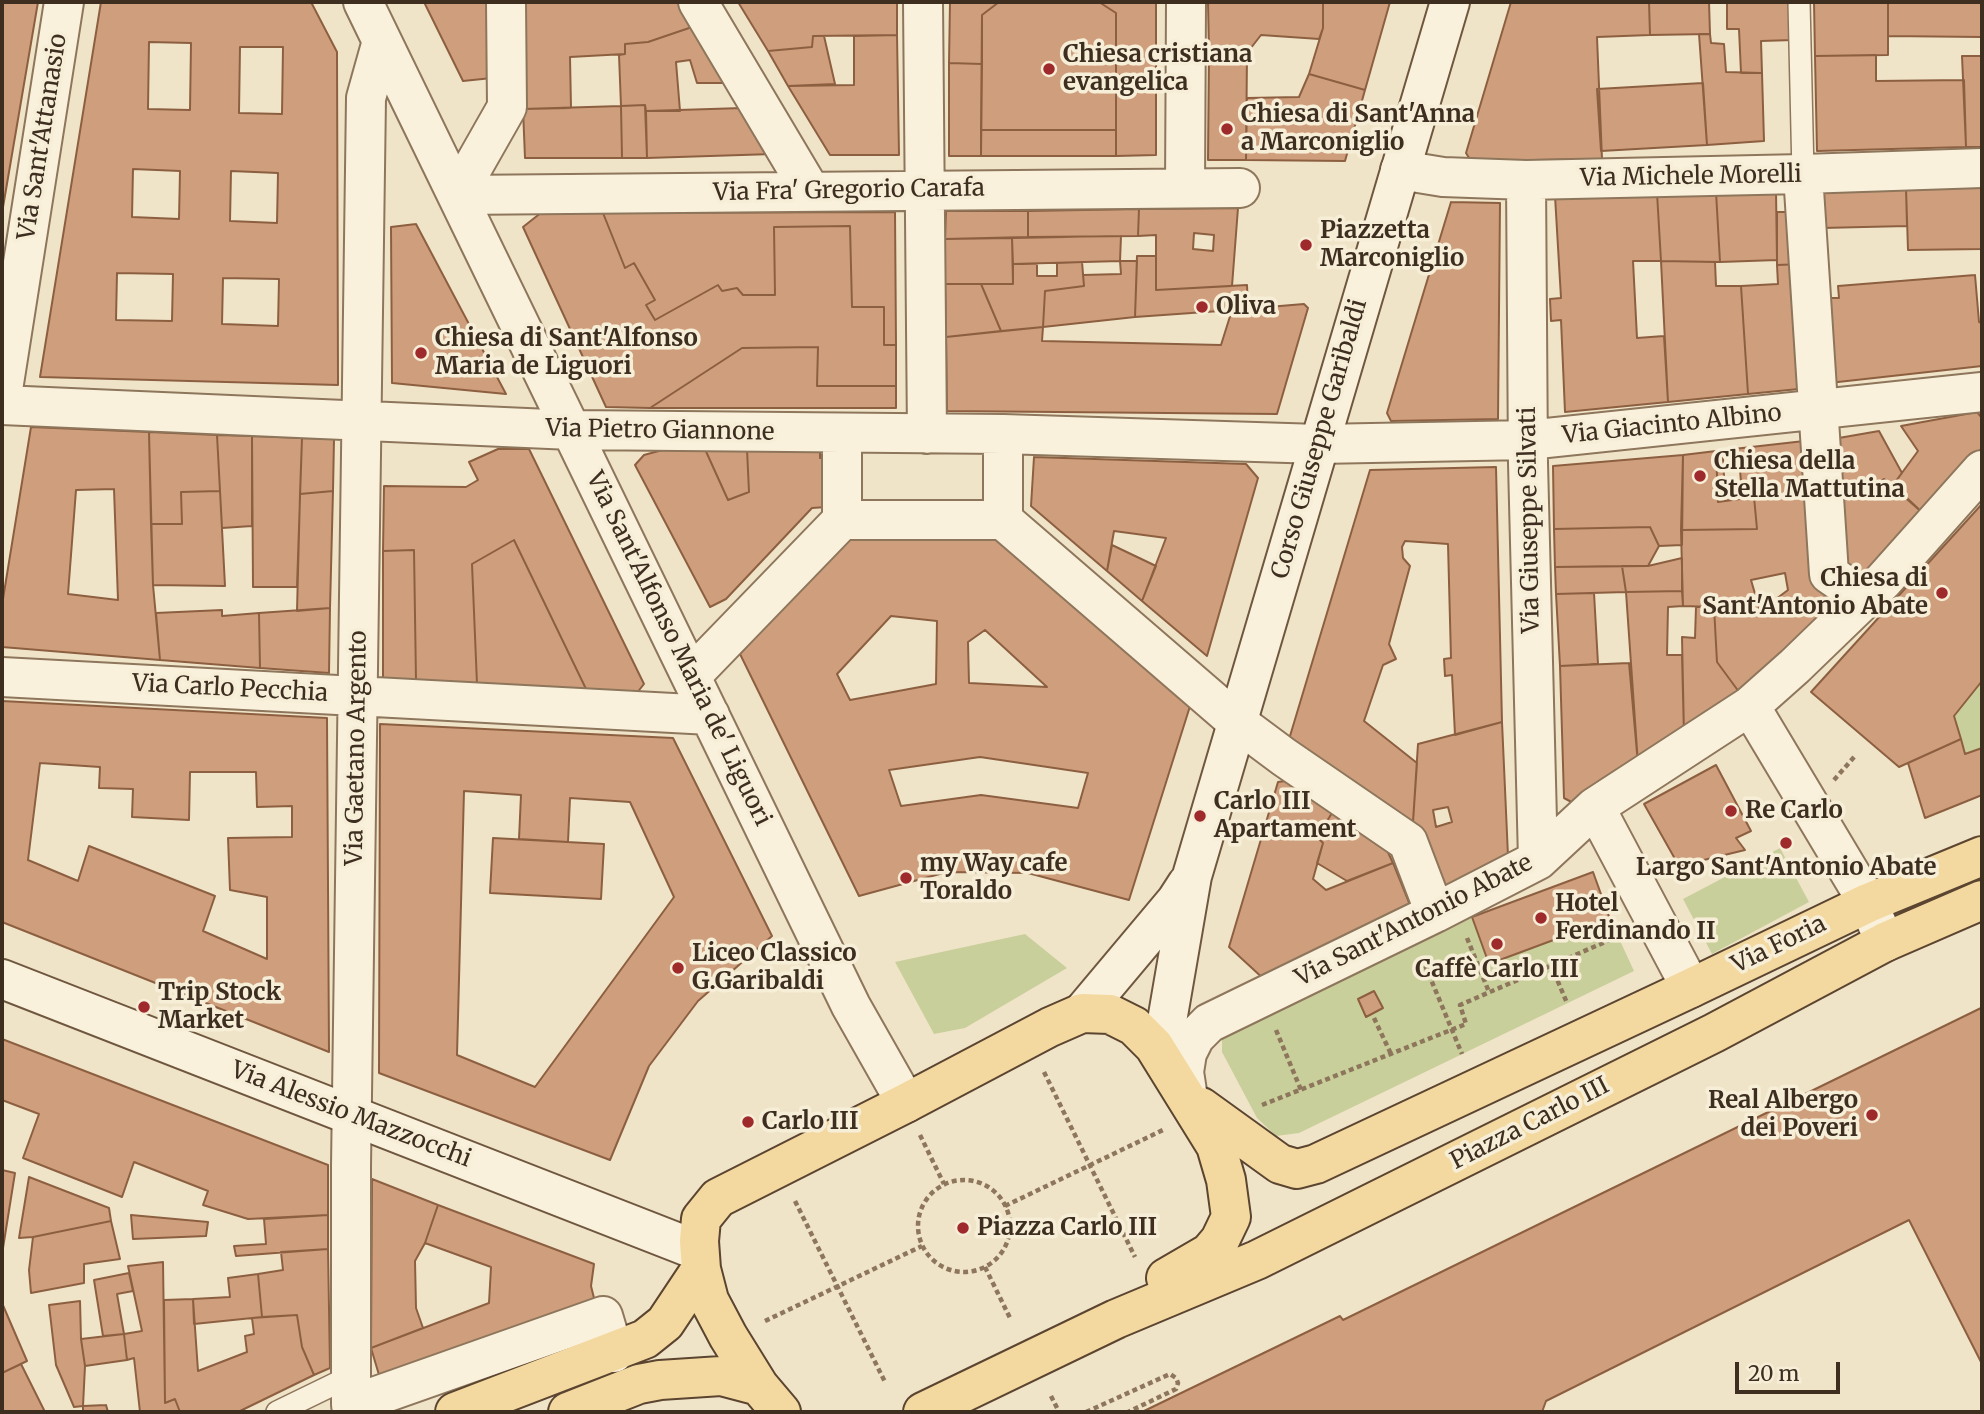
<!DOCTYPE html>
<html>
<head>
<meta charset="utf-8">
<style>
	body { margin:0 }
	#map { position:relative; width:1984px; height:1414px; overflow:hidden; background:#f0e4c8; font-family:Merriweather,serif }
	canvas { display:block }
	.frame { position:absolute; inset:0; border:4px solid #3d2e20; pointer-events:none }
	.scale { position:absolute; left:1735px; top:1362px; width:105px; height:32px; box-sizing:border-box; border:4px solid #3d2e20; border-top:0; padding-left:9px; font-size:21px; line-height:24px; white-space:nowrap; color:#3d2e20; -webkit-text-stroke:5px #f7eed8; paint-order:stroke }
</style>
</head>
<body>
<div id="map">
<canvas width="1984" height="1414"></canvas>
<div class="frame"></div>
<div class="scale">20 m</div>
</div>
<script>
const ctx = document.querySelector('canvas').getContext('2d');
ctx.lineJoin = 'round';
function paint(path, color) {
  ctx.fillStyle = color;
  ctx.fill(path, 'evenodd');
}
function poly(rows) {
  const path = new Path2D();
  for (const r of rows) {
    if (r.length === 3) {
      path.moveTo(r[0] + r[2], r[1]);
      path.arc(r[0], r[1], r[2], 0, 2 * Math.PI);
      continue;
    }
    path.moveTo(r[0], r[1]);
    for (let i = 2; i < r.length; i += 2) path.lineTo(r[i], r[i + 1]);
  }
  return path;
}
function stroke(path, color, width, dash) {
  ctx.strokeStyle = color;
  ctx.lineWidth = width;
  ctx.lineCap = dash ? 'butt' : 'round';
  ctx.setLineDash(dash || []);
  ctx.stroke(path);
}
function drawText(font, color, halo, rows, align = 'center') {
  ctx.font = font + ' Merriweather,serif';
  ctx.lineWidth = 7;
  ctx.setLineDash([]);
  ctx.textBaseline = 'middle';
  ctx.strokeStyle = halo;
  ctx.fillStyle = color;
  for (const [text, x, y, turn = 0] of rows) {
    ctx.save();
    ctx.translate(x, y);
    ctx.rotate((+turn || 0) * Math.PI / 180);
    ctx.textAlign = isNaN(turn) ? turn : align;
    if (halo) ctx.strokeText(text, 0, 0);
    ctx.fillText(text, 0, 0);
    ctx.restore();
  }
}
paint(poly([
	[1982,681,1982,748,1965,754,1954,716],
	[1780,848,1809,902,1712,954,1683,899],
	[1472,917,1489,964,1610,919,1634,971,1299,1133,1276,1136,1257,1118,1222,1052,1222,1036],
	[1025,934,1067,968,965,1028,934,1034,895,962]
]), '#c9cf9b');
const building = poly([
	[2,2,38,2,2,213,2,2],
	[101,2,311,2,337,52,338,385,40,377,101,2],
	[149,42,191,43,190,110,148,109,149,42],
	[240,47,283,47,282,114,239,113,240,47],
	[133,169,180,171,179,219,132,217,133,169],
	[231,171,278,173,277,223,230,221,231,171],
	[117,273,173,274,172,321,116,320,117,273],
	[223,278,279,279,278,326,222,324,223,278],
	[424,2,492,2,492,78,463,81,424,2],
	[521,2,680,2,695,26,648,42,625,44,625,54,570,57,571,108,523,109,521,2],
	[738,2,897,2,897,35,813,36,812,47,768,51,738,2],
	[950,2,999,2,982,15,982,64,949,63,950,2],
	[999,2,1099,2,1116,13,1116,130,981,130,982,15,999,2],
	[1099,2,1156,2,1156,74,1116,75,1116,13,1099,2],
	[1208,2,1323,2,1323,28,1319,39,1261,35,1247,53,1209,53,1208,2],
	[1323,2,1390,2,1365,90,1309,74,1323,28,1323,2],
	[1511,2,1649,2,1650,35,1597,37,1602,159,1471,161,1466,153,1511,2],
	[1649,2,1709,2,1710,34,1650,35,1649,2],
	[1727,2,1792,2,1793,40,1761,41,1762,73,1741,73,1739,29,1727,29,1727,2],
	[1814,2,1888,2,1888,55,1815,56,1814,2],
	[1888,2,1981,2,1981,37,1888,36,1888,2],
	[695,26,728,83,697,83,690,60,676,62,680,111,646,111,645,105,621,106,619,55,625,54,625,44,648,42,695,26],
	[1699,34,1710,34,1711,43,1724,44,1726,72,1762,73,1764,141,1707,145,1699,34],
	[897,35,899,155,830,155,788,86,854,85,854,36,897,35],
	[813,36,824,36,835,84,788,86,768,51,812,47,813,36],
	[1209,53,1247,53,1246,160,1208,160,1209,53],
	[1876,55,1876,81,1964,80,1966,147,1817,151,1815,56,1876,55],
	[1962,56,1982,56,1982,147,1966,147,1962,56],
	[949,63,982,64,981,156,949,156,949,63],
	[1156,74,1156,155,1116,156,1116,75,1156,74],
	[1309,74,1365,90,1345,161,1246,160,1247,98,1299,97,1309,74],
	[1703,83,1707,145,1601,151,1597,89,1703,83],
	[645,105,647,158,622,158,621,106,645,105],
	[621,106,622,158,525,158,523,109,621,106],
	[743,108,773,154,647,158,646,111,743,108],
	[981,130,1116,130,1116,156,981,156,981,130],
	[1982,186,1982,249,1908,250,1906,188,1982,186],
	[1906,188,1907,226,1822,228,1821,190,1906,188],
	[1776,191,1777,260,1720,262,1716,192,1776,191],
	[1716,192,1720,262,1661,261,1657,193,1716,192],
	[1657,193,1661,261,1633,261,1637,338,1664,336,1668,402,1565,412,1561,320,1551,321,1550,299,1561,298,1555,196,1657,193],
	[1451,202,1500,203,1498,419,1391,421,1387,413,1451,202],
	[1238,208,1232,286,1156,290,1156,235,1138,236,1139,209,1238,208],
	[1194,233,1214,235,1213,251,1193,249,1194,233],
	[1139,209,1138,236,1028,237,1028,211,1139,209],
	[946,211,1028,211,1028,237,945,239,946,211],
	[542,212,603,213,625,268,634,263,655,300,646,305,655,320,718,285,722,291,737,288,743,295,775,295,774,227,850,226,852,307,884,307,884,345,896,345,896,386,817,386,818,347,742,348,650,408,606,407,523,227,542,212],
	[895,212,896,345,884,345,884,307,852,307,850,226,774,227,775,295,743,295,737,288,722,291,718,285,655,320,646,305,655,300,634,263,625,268,603,213,895,212],
	[1777,212,1800,212,1804,264,1777,265,1777,212],
	[416,224,506,394,392,383,391,227,416,224],
	[1121,236,1120,261,1013,264,1012,238,1121,236],
	[1012,238,1013,284,945,284,945,239,1012,238],
	[1137,256,1156,256,1156,290,1247,285,1248,309,1135,317,1137,256],
	[1120,261,1137,261,1135,317,1043,327,1045,291,1084,286,1083,275,1121,274,1120,261],
	[1661,261,1715,262,1716,286,1741,286,1748,394,1668,402,1661,261],
	[1082,262,1084,286,1045,291,1043,327,1001,331,981,284,1013,284,1013,264,1037,264,1037,276,1057,276,1057,263,1082,262],
	[1804,264,1809,388,1748,394,1741,286,1778,284,1777,265,1804,264],
	[1975,275,1979,322,1982,323,1982,366,1829,383,1826,298,1839,298,1838,286,1975,275],
	[945,284,981,284,1001,331,946,337,945,284],
	[1304,304,1308,308,1277,414,947,411,946,337,1043,327,1042,341,1221,345,1232,310,1304,304],
	[818,347,817,386,896,386,896,408,650,408,742,348,818,347],
	[1977,412,1982,418,1982,448,1925,515,1893,485,1918,451,1901,426,1977,412],
	[31,427,149,432,153,585,160,660,2,647,2,605,31,427],
	[114,489,118,600,68,594,76,490,114,489],
	[1879,431,1902,473,1893,485,1884,479,1861,495,1838,500,1833,439,1879,431],
	[149,432,217,435,220,491,181,492,182,524,151,524,149,432],
	[217,435,252,436,252,526,222,528,217,435],
	[252,436,302,438,297,587,253,587,252,436],
	[302,438,334,439,333,491,300,494,302,438],
	[1813,440,1845,602,1742,696,1717,662,1714,607,1683,606,1681,530,1757,529,1754,497,1718,502,1716,451,1813,440],
	[1723,458,1739,458,1742,494,1725,495,1723,458],
	[1785,573,1788,590,1760,611,1751,580,1785,573],
	[704,447,728,500,749,492,747,449,820,449,820,458,827,457,827,507,812,508,726,599,710,607,635,465,644,455,666,449,704,447],
	[704,447,747,449,749,492,728,500,704,447],
	[498,449,529,449,644,684,636,694,587,691,514,540,472,564,477,684,416,681,414,550,383,551,384,486,466,487,478,480,469,462,498,449],
	[1716,451,1718,502,1754,497,1757,529,1681,530,1683,455,1716,451],
	[1683,455,1682,545,1659,546,1650,527,1554,529,1553,466,1683,455],
	[1034,457,1246,464,1258,478,1207,656,1142,601,1166,538,1114,531,1107,571,1031,506,1034,457],
	[1496,467,1502,722,1455,735,1452,675,1445,676,1444,659,1451,658,1448,544,1405,541,1402,547,1403,558,1410,566,1389,644,1396,659,1383,665,1364,721,1417,763,1412,837,1287,746,1370,470,1496,467],
	[1884,479,1925,515,1857,586,1846,579,1838,500,1861,495,1884,479],
	[220,491,225,586,153,585,151,524,182,524,181,492,220,491],
	[333,491,330,608,297,611,300,494,333,491],
	[1982,504,1982,681,1954,716,1961,739,1899,767,1811,692,1982,504],
	[1650,527,1659,546,1648,566,1555,567,1554,529,1650,527],
	[1000,535,1191,703,1129,900,1028,873,947,872,859,896,740,654,840,537,1000,535],
	[891,616,937,621,936,684,850,700,837,674,891,616],
	[985,630,1047,687,969,683,968,642,985,630],
	[980,757,1088,773,1078,808,981,795,901,806,889,770,980,757],
	[514,540,587,691,477,684,472,564,514,540],
	[1112,545,1156,566,1142,601,1107,571,1112,545],
	[414,550,416,681,383,681,383,551,414,550],
	[1682,558,1682,591,1626,592,1622,566,1648,566,1682,558],
	[1622,566,1626,592,1556,594,1555,567,1622,566],
	[1682,591,1683,606,1668,607,1667,655,1682,655,1684,735,1638,764,1626,592,1682,591],
	[1594,593,1598,664,1560,666,1556,594,1594,593],
	[1696,607,1714,607,1717,662,1742,696,1684,735,1682,637,1695,638,1696,607],
	[330,608,329,673,260,668,259,613,330,608],
	[222,610,222,616,259,613,260,668,160,660,156,613,222,610],
	[1629,663,1638,764,1575,804,1564,798,1560,666,1629,663],
	[2,701,327,718,329,1052,2,922,2,701],
	[40,763,100,767,99,788,133,789,132,817,189,820,190,772,256,772,257,807,292,806,292,837,228,838,230,890,267,897,267,959,203,931,215,896,89,846,78,881,28,860,40,763],
	[1502,722,1508,856,1440,896,1412,837,1418,744,1502,722],
	[1448,807,1452,822,1436,827,1433,810,1448,807],
	[380,724,673,738,772,936,698,1001,649,1066,610,1160,379,1073,380,724],
	[464,791,521,795,519,839,568,842,570,798,630,802,674,897,535,1087,457,1055,464,791],
	[1961,739,1965,754,1982,748,1982,795,1925,818,1908,763,1961,739],
	[1716,765,1751,831,1736,838,1745,850,1679,866,1644,804,1716,765],
	[1285,781,1332,813,1317,837,1323,843,1313,879,1326,890,1393,863,1412,910,1266,981,1229,947,1278,782,1285,781],
	[1332,813,1385,846,1393,863,1347,881,1317,863,1323,843,1317,837,1332,813],
	[493,838,604,844,601,899,490,893,493,838],
	[1593,872,1610,919,1489,964,1472,917,1593,872],
	[1374,991,1383,1008,1366,1017,1358,999,1374,991],
	[1981,1008,1982,1364,1909,1220,1546,1401,1542,1412,1142,1412,1340,1316,1343,1320,1981,1008],
	[2,1039,328,1165,328,1215,248,1219,203,1205,208,1191,134,1162,122,1197,23,1158,39,1114,2,1100,2,1039],
	[2,1170,15,1173,3,1248,2,1247,2,1170],
	[29,1177,109,1208,111,1221,33,1237,19,1238,29,1177],
	[372,1179,438,1205,425,1243,415,1261,416,1308,423,1328,371,1348,372,1179],
	[438,1205,594,1264,591,1286,594,1298,600,1308,382,1385,371,1348,489,1303,491,1267,425,1243,438,1205],
	[131,1215,208,1222,206,1236,133,1239,131,1215],
	[328,1215,328,1249,236,1256,234,1246,266,1244,264,1219,328,1215],
	[111,1221,120,1259,84,1264,84,1283,31,1293,29,1270,33,1237,111,1221],
	[328,1249,330,1368,314,1375,302,1347,297,1315,262,1317,258,1274,283,1270,281,1252,328,1249],
	[163,1262,165,1403,175,1399,180,1412,140,1412,134,1358,127,1360,124,1334,142,1331,128,1266,163,1262],
	[129,1273,133,1291,117,1294,124,1334,103,1336,94,1280,129,1273],
	[258,1274,262,1317,194,1324,193,1299,230,1297,228,1278,258,1274],
	[193,1299,198,1371,247,1352,245,1336,254,1334,252,1318,297,1315,302,1347,314,1375,238,1412,180,1412,175,1399,165,1403,164,1300,193,1299],
	[80,1301,81,1339,85,1366,83,1406,74,1407,56,1365,49,1305,80,1301],
	[2,1303,27,1361,2,1373,2,1303],
	[124,1334,127,1360,85,1366,81,1339,124,1334],
	[21,1364,45,1412,2,1412,2,1373,21,1364],
	[106,1405,108,1412,83,1412,83,1406,106,1405]
]);
paint(building, '#cf9f7d');
stroke(building, '#8d5f41', 2);
const lane = poly([
	[1799,2,1803,174],
	[277,1412,349,1377]
]);
const street = poly([
	[363,2,851,1006,906,1103],
	[698,2,811,192],
	[923,2,927,434],
	[382,41,366,98,351,1166,351,1405,603,1316,614,1353],
	[1400,170,1443,177,1526,180,1803,174,1982,168],
	[1803,174,1829,574,1864,598],
	[1526,180,1528,463,1538,860],
	[1185,188,1186,2],
	[457,195,1240,188],
	[457,195,507,107,506,2],
	[2,396,64,2],
	[2,405,572,430,1003,434,1319,444,1528,440,1982,392],
	[842,434,842,520,1003,520,1003,434],
	[1003,520,1237,722,1284,757,1408,842,1435,913],
	[691,676,842,520],
	[2,677,710,715],
	[1750,706,1868,903,1885,942],
	[1595,807,1691,988],
	[1188,1098,1184,1072,1187,1053,1195,1037,1209,1023,1435,913,1538,860,1595,807,1750,706,1795,666,1883,581,1982,470]
]);
const secondary = poly([
	[2,979,699,1251],
	[1082,1013,1176,901,1187,884],
	[1161,1056,1192,876,1450,2]
]);
const primary = poly([
	[1201,1107,1280,1164,1297,1169,1316,1164,1691,988,1868,903,1982,856],
	[455,1412,645,1339,665,1323,701,1269],
	[568,1412,639,1384,660,1380,721,1376,759,1386],
	[781,1412,759,1386,728,1336,709,1300,701,1269,699,1241,701,1219,718,1198,906,1103,1050,1027,1082,1013,1110,1014,1134,1026,1154,1046,1216,1146,1226,1180,1231,1217,1220,1240,1209,1253,1166,1278],
	[923,1412,1116,1319,1257,1260,1714,1033,1885,942,1982,900]
]);
stroke(lane, '#8d765c', 24);
stroke(street, '#8d765c', 42);
stroke(secondary, '#6f573f', 42);
stroke(primary, '#5b4430', 42);
stroke(poly([
	[1834,780,1855,756],
	[1467,938,1489,992],
	[1422,958,1462,1054],
	[1551,965,1567,1003],
	[1374,1018,1391,1054],
	[1276,1030,1301,1090],
	[1044,1072,1135,1257],
	[1262,1105,1466,1024,1460,1005,1619,936],
	[920,1135,944,1184],
	[964,1226,46],
	[795,1201,885,1382],
	[1005,1206,1163,1130],
	[985,1267,1011,1320],
	[765,1321,922,1246],
	[1051,1396,1059,1412],
	[1086,1412,1170,1374,1176,1378,1178,1383,1176,1389,1128,1412]
]), '#8d765c', 4.5, [5, 3.5]);
stroke(lane, '#faf1dc', 21);
stroke(street, '#faf1dc', 38);
stroke(secondary, '#faf1dc', 38);
stroke(primary, '#f3d9a0', 38);
for (const [x, y, r, color] of [
	[1049,69,7,"#9e2a2b"],
	[1227,129,7,"#9e2a2b"],
	[1306,245,7,"#9e2a2b"],
	[1202,307,7,"#9e2a2b"],
	[421,353,7,"#9e2a2b"],
	[1700,476,7,"#9e2a2b"],
	[1942,593,7,"#9e2a2b"],
	[1731,811,7,"#9e2a2b"],
	[1200,816,7,"#9e2a2b"],
	[1786,843,7,"#9e2a2b"],
	[906,878,7,"#9e2a2b"],
	[1541,918,7,"#9e2a2b"],
	[1497,944,7,"#9e2a2b"],
	[678,968,7,"#9e2a2b"],
	[144,1007,7,"#9e2a2b"],
	[1872,1115,7,"#9e2a2b"],
	[748,1122,7,"#9e2a2b"],
	[963,1228,7,"#9e2a2b"]
]) {
  const dot = new Path2D();
  dot.arc(x, y, r, 0, 2 * Math.PI);
  ctx.fillStyle = color;
  ctx.fill(dot);
  stroke(dot, '#f7eed8', 2.5);
}
drawText('bold 24px', '#3d2e20', '#f7eed8', [
	["Chiesa cristiana",1063,55],
	["evangelica",1063,83],
	["Chiesa di Sant'Anna",1241,115],
	["a Marconiglio",1241,143],
	["Piazzetta",1320,231],
	["Marconiglio",1320,259],
	["Oliva",1216,307],
	["Chiesa di Sant'Alfonso",435,339],
	["Maria de Liguori",435,367],
	["Chiesa della",1714,462],
	["Stella Mattutina",1714,490],
	["Chiesa di",1928,579,"right"],
	["Sant'Antonio Abate",1928,607,"right"],
	["Carlo III",1214,802],
	["Apartament",1214,830],
	["Re Carlo",1745,811],
	["my Way cafe",920,864],
	["Toraldo",920,892],
	["Largo Sant'Antonio Abate",1786,868,"center"],
	["Hotel",1555,904],
	["Ferdinando II",1555,932],
	["Liceo Classico",692,954],
	["G.Garibaldi",692,982],
	["Caffè Carlo III",1497,970,"center"],
	["Trip Stock",158,993],
	["Market",158,1021],
	["Real Albergo",1858,1101,"right"],
	["dei Poveri",1858,1129,"right"],
	["Carlo III",762,1122],
	["Piazza Carlo III",977,1228]
], 'left');
drawText('24px', '#3d2e20', '#f7eed8', [
	["Via Sant'Attanasio",43,137,-81],
	["Via Michele Morelli",1691,177,-1],
	["Via Fra' Gregorio Carafa",849,191,-1],
	["Via Giacinto Albino",1672,425,-6],
	["Via Pietro Giannone",660,431,1],
	["Corso Giuseppe Garibaldi",1320,439,-74],
	["Via Giuseppe Silvati",1530,520,-91],
	["Via Sant'Alfonso Maria de' Liguori",678,649,64],
	["Via Carlo Pecchia",230,689,3],
	["Via Gaetano Argento",357,748,-89],
	["Via Sant'Antonio Abate",1414,921,-27],
	["Via Foria",1779,945,-26],
	["Via Alessio Mazzocchi",351,1115,21],
	["Piazza Carlo III",1530,1124,-27]
]);
</script>
</body>
</html>
